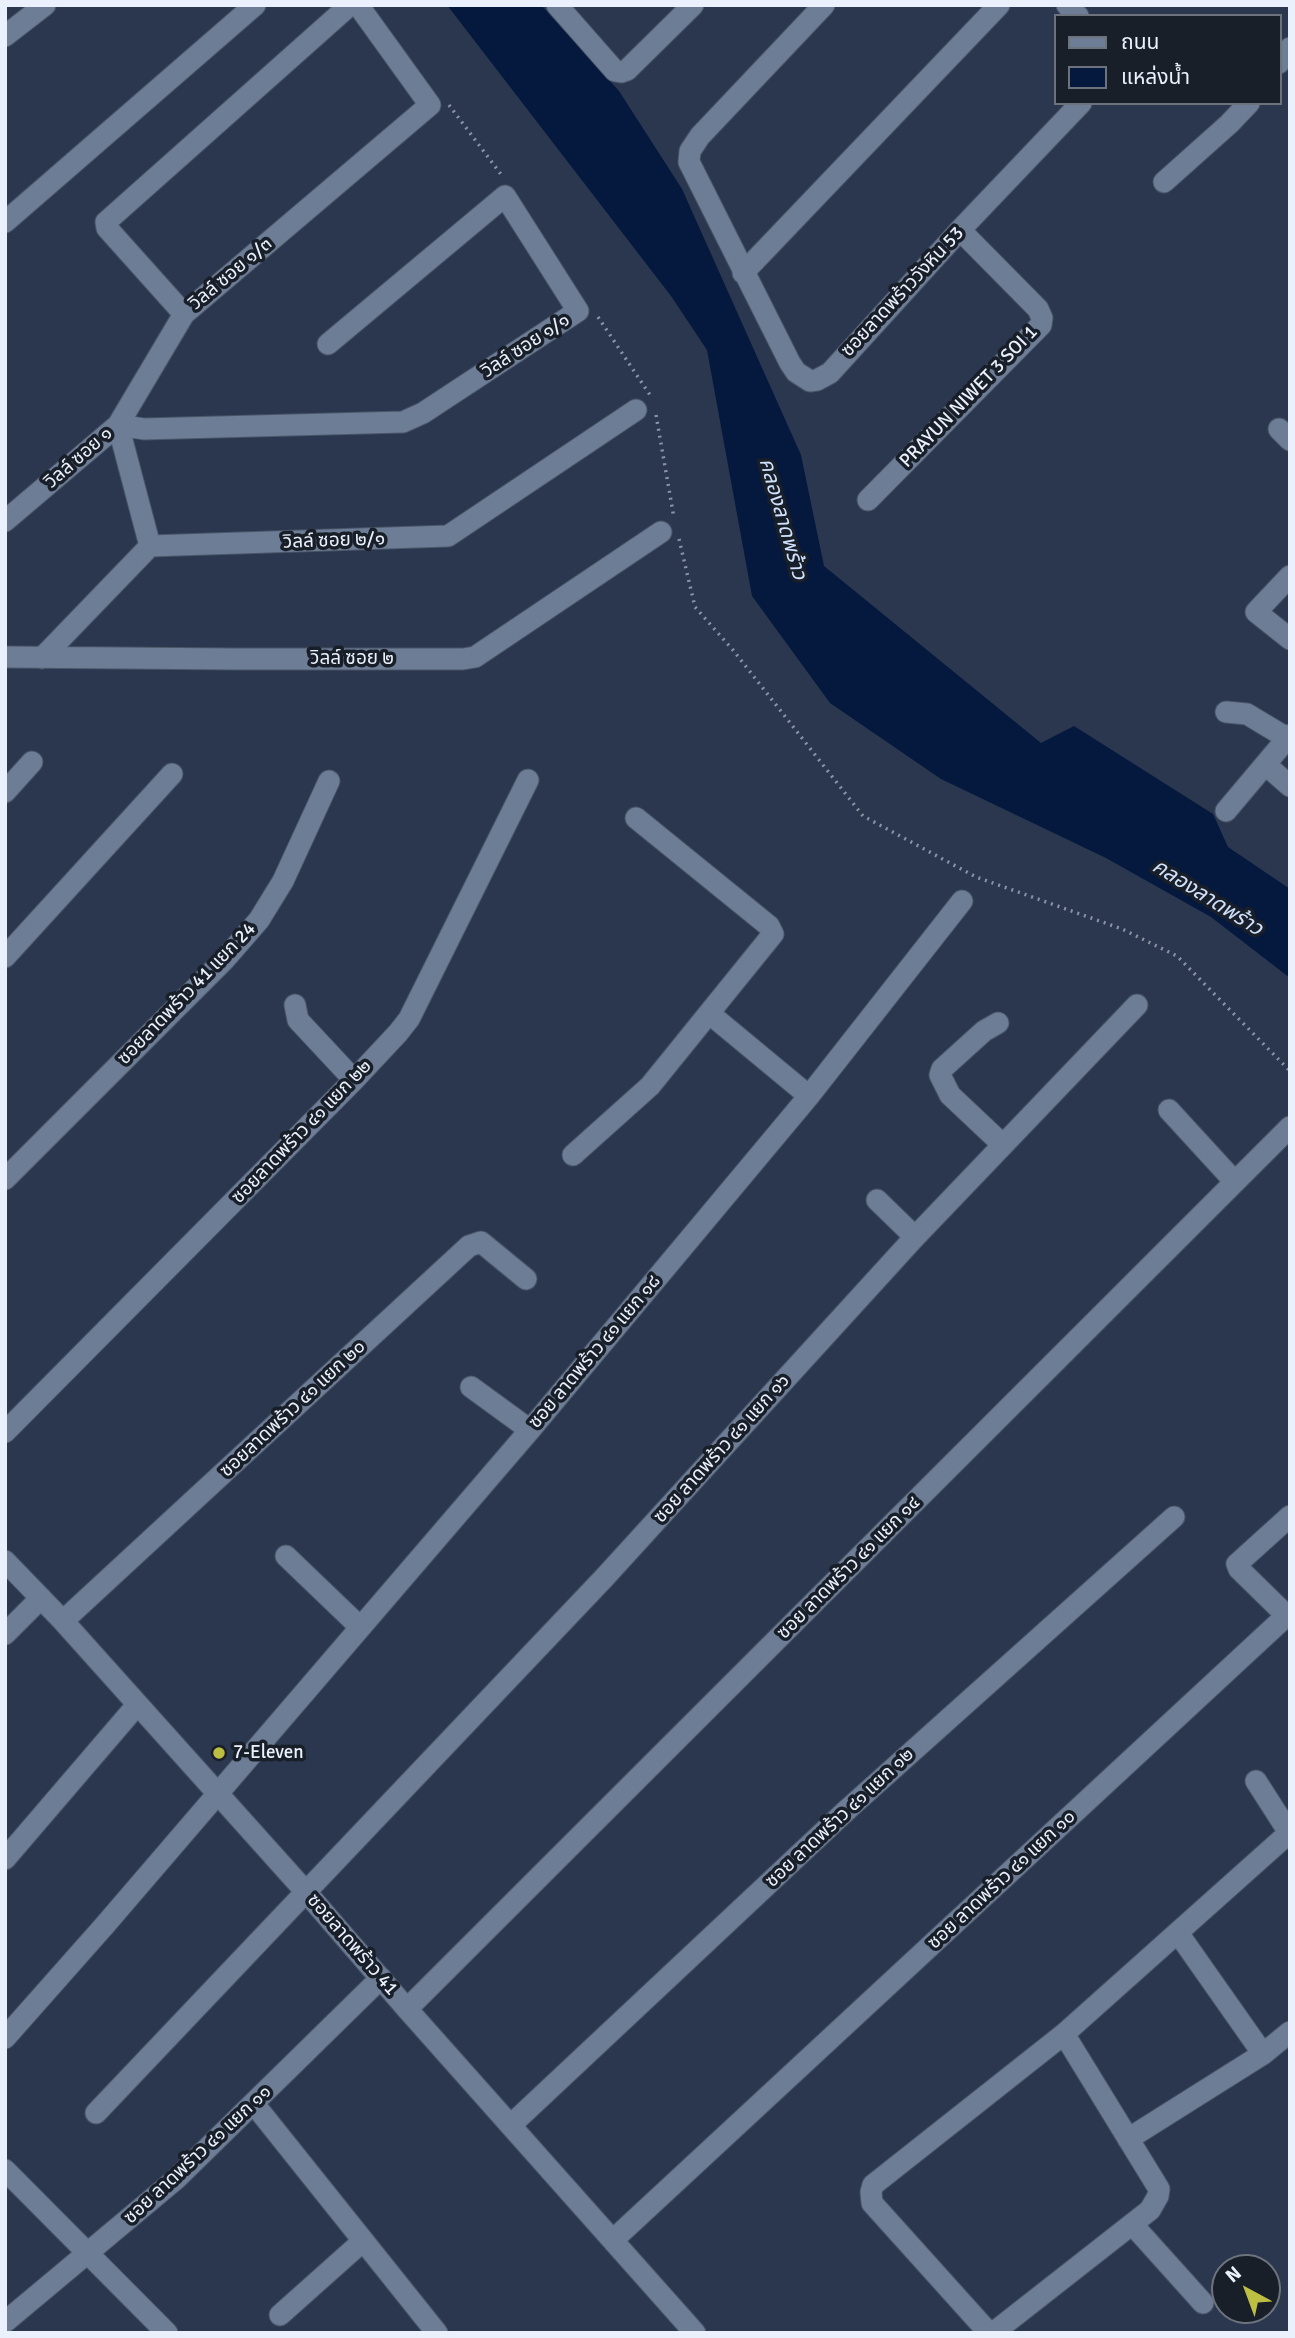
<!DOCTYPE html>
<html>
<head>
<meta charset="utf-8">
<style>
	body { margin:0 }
	#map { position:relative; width:1295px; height:2338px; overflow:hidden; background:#2a374e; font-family:Signika,"Noto Sans Thai",sans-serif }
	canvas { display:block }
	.frame { position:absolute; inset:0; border:7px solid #eaf1fc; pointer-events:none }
	.legend { position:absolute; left:1054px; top:14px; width:228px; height:91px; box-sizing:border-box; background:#191f29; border:2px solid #6d737d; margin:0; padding:9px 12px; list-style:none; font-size:21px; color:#eaf1fc }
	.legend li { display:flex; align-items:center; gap:14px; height:35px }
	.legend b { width:35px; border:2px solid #6d737d }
	.north { position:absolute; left:1211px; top:2254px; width:70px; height:70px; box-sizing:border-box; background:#191f29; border:2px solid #6d737d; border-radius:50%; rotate:319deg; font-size:19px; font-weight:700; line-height:28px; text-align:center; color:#eaf1fc }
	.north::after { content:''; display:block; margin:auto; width:24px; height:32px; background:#bdbf43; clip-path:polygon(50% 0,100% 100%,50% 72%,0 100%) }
</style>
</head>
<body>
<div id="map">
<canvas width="1295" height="2338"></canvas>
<div class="frame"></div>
<ul class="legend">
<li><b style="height:9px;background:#6d7d96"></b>ถนน</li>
<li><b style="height:19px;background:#04193d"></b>แหล่งน้ำ</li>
</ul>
<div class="north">N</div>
</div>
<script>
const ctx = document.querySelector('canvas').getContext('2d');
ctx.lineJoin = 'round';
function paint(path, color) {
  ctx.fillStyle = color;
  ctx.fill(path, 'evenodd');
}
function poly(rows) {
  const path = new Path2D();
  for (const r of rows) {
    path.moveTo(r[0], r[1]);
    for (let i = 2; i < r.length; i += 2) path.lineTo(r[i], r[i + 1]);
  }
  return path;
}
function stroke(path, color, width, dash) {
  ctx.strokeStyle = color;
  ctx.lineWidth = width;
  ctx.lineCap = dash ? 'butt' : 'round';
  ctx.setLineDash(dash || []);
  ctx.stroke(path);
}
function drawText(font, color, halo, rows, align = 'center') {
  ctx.font = font + ' Signika,"Noto Sans Thai",sans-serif';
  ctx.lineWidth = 7;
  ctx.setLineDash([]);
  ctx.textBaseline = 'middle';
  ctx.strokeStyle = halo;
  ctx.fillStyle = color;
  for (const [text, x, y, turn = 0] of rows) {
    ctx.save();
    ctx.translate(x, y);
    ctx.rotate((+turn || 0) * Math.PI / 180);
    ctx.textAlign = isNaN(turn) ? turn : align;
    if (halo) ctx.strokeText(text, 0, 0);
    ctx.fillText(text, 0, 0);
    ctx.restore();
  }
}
paint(poly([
	[447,5,541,5,619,91,682,189,801,455,824,566,1041,743,1074,726,1213,814,1228,847,1290,889,1290,978,1211,917,1106,858,941,779,830,703,752,596,707,350,671,296]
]), '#04193d');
const minor = poly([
	[557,5,615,71,621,72,627,70,693,5],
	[824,5,700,136,690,151,689,162,790,363,796,372,810,381,817,380,830,373,960,230,1081,103],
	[1067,5,1078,16],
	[5,36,45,5],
	[1279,63,1290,48],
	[1164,182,1229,124,1249,103],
	[5,222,255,5],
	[743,273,999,5],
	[184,314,107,228,106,222,350,5],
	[1279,429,1290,440],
	[868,500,1041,325,1042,318,1038,309,960,230],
	[5,521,118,425,184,314,430,105,358,5],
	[150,546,118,425,144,429,403,422,423,413,578,311,505,196,328,344],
	[1290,576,1256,612,1290,639],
	[5,657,235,659,463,659,475,657,661,532],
	[42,658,150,546,448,536,636,410],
	[1226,712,1247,714,1287,738],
	[1266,765,1290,786],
	[5,792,32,762],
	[1226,811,1290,735],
	[5,957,172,774],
	[295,1005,298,1020,354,1080],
	[710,1014,809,1096],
	[998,1023,984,1031,942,1069,940,1075,950,1095,1002,1144],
	[1169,1110,1235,1182],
	[573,1155,650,1086,773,934,769,926,636,818],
	[5,1179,225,959,259,920,283,881,329,781],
	[877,1200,915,1237],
	[471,1387,530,1430],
	[5,1432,354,1080,398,1033,409,1019,528,780],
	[286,1556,360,1627],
	[5,1561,63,1621,306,1892,407,2009,695,2333],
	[63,1621,469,1246,481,1242,526,1279],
	[5,1634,41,1598],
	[1256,1781,1290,1834],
	[5,1859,137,1705],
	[1178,1933,1263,2054],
	[407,2009,1290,1127],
	[5,2038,105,1925,530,1430,809,1096,962,901],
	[254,2104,437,2333],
	[96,2113,604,1578,915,1237,1137,1005],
	[512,2124,848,1809,1174,1517],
	[1128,2139,1263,2054,1290,2032],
	[5,2170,167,2333],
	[1132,2224,1203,2303],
	[613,2240,1284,1618,1284,1613,1239,1569,1237,1564,1290,1516],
	[280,2315,363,2241],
	[5,2322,176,2179,381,1978],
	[989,2333,872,2203,871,2192,873,2185,1064,2034,1289,1833],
	[993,2333,1150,2210,1158,2196,1159,2189,1156,2184,1064,2034]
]);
stroke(minor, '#4a5567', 23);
stroke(poly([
	[449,105,503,177],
	[598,317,650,395],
	[656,415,674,518],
	[679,539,695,607,733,650,863,816,976,877,1122,929,1177,956,1290,1071]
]), '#8993a4', 3.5, [2, 5]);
stroke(minor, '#6d7d96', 21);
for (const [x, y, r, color] of [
	[219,1753,7,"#bdbf43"]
]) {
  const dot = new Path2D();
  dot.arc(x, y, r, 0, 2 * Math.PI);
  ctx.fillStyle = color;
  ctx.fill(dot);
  stroke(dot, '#191f29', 2.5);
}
drawText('19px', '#eaf1fc', '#191f29', [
	["วิลล์ ซอย ๑/๓",231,274,-40],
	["ซอยลาดพร้าววังหิน 53",903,292,-47],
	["วิลล์ ซอย ๑/๑",526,346,-33],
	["PRAYUN NIWET 3 SOI 1",969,397,-46],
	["วิลล์ ซอย ๑",79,458,-41],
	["วิลล์ ซอย ๒/๑",334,541,-2],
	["วิลล์ ซอย ๒",352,659],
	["ซอยลาดพร้าว 41 แยก 24",187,994,-46],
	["ซอยลาดพร้าว ๔๑ แยก ๒๒",302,1132,-46],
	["ซอย ลาดพร้าว ๔๑ แยก ๑๘",595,1352,-50],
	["ซอยลาดพร้าว ๔๑ แยก ๒๐",293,1409,-43],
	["ซอย ลาดพร้าว ๔๑ แยก ๑๖",722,1449,-48],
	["ซอย ลาดพร้าว ๔๑ แยก ๑๔",849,1568,-45],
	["ซอย ลาดพร้าว ๔๑ แยก ๑๒",840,1818,-43],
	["ซอย ลาดพร้าว ๔๑ แยก ๑๐",1002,1880,-43],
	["ซอยลาดพร้าว 41",352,1945,49],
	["ซอย ลาดพร้าว ๔๑ แยก ๑๑",198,2155,-43]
]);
drawText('19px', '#eaf1fc', '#191f29', [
	["7-Eleven",233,1753]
], 'left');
drawText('italic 21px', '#d0e1fd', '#191f29', [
	["คลองลาดพร้าว",782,519,74],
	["คลองลาดพร้าว",1207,898,32]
]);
</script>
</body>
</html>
